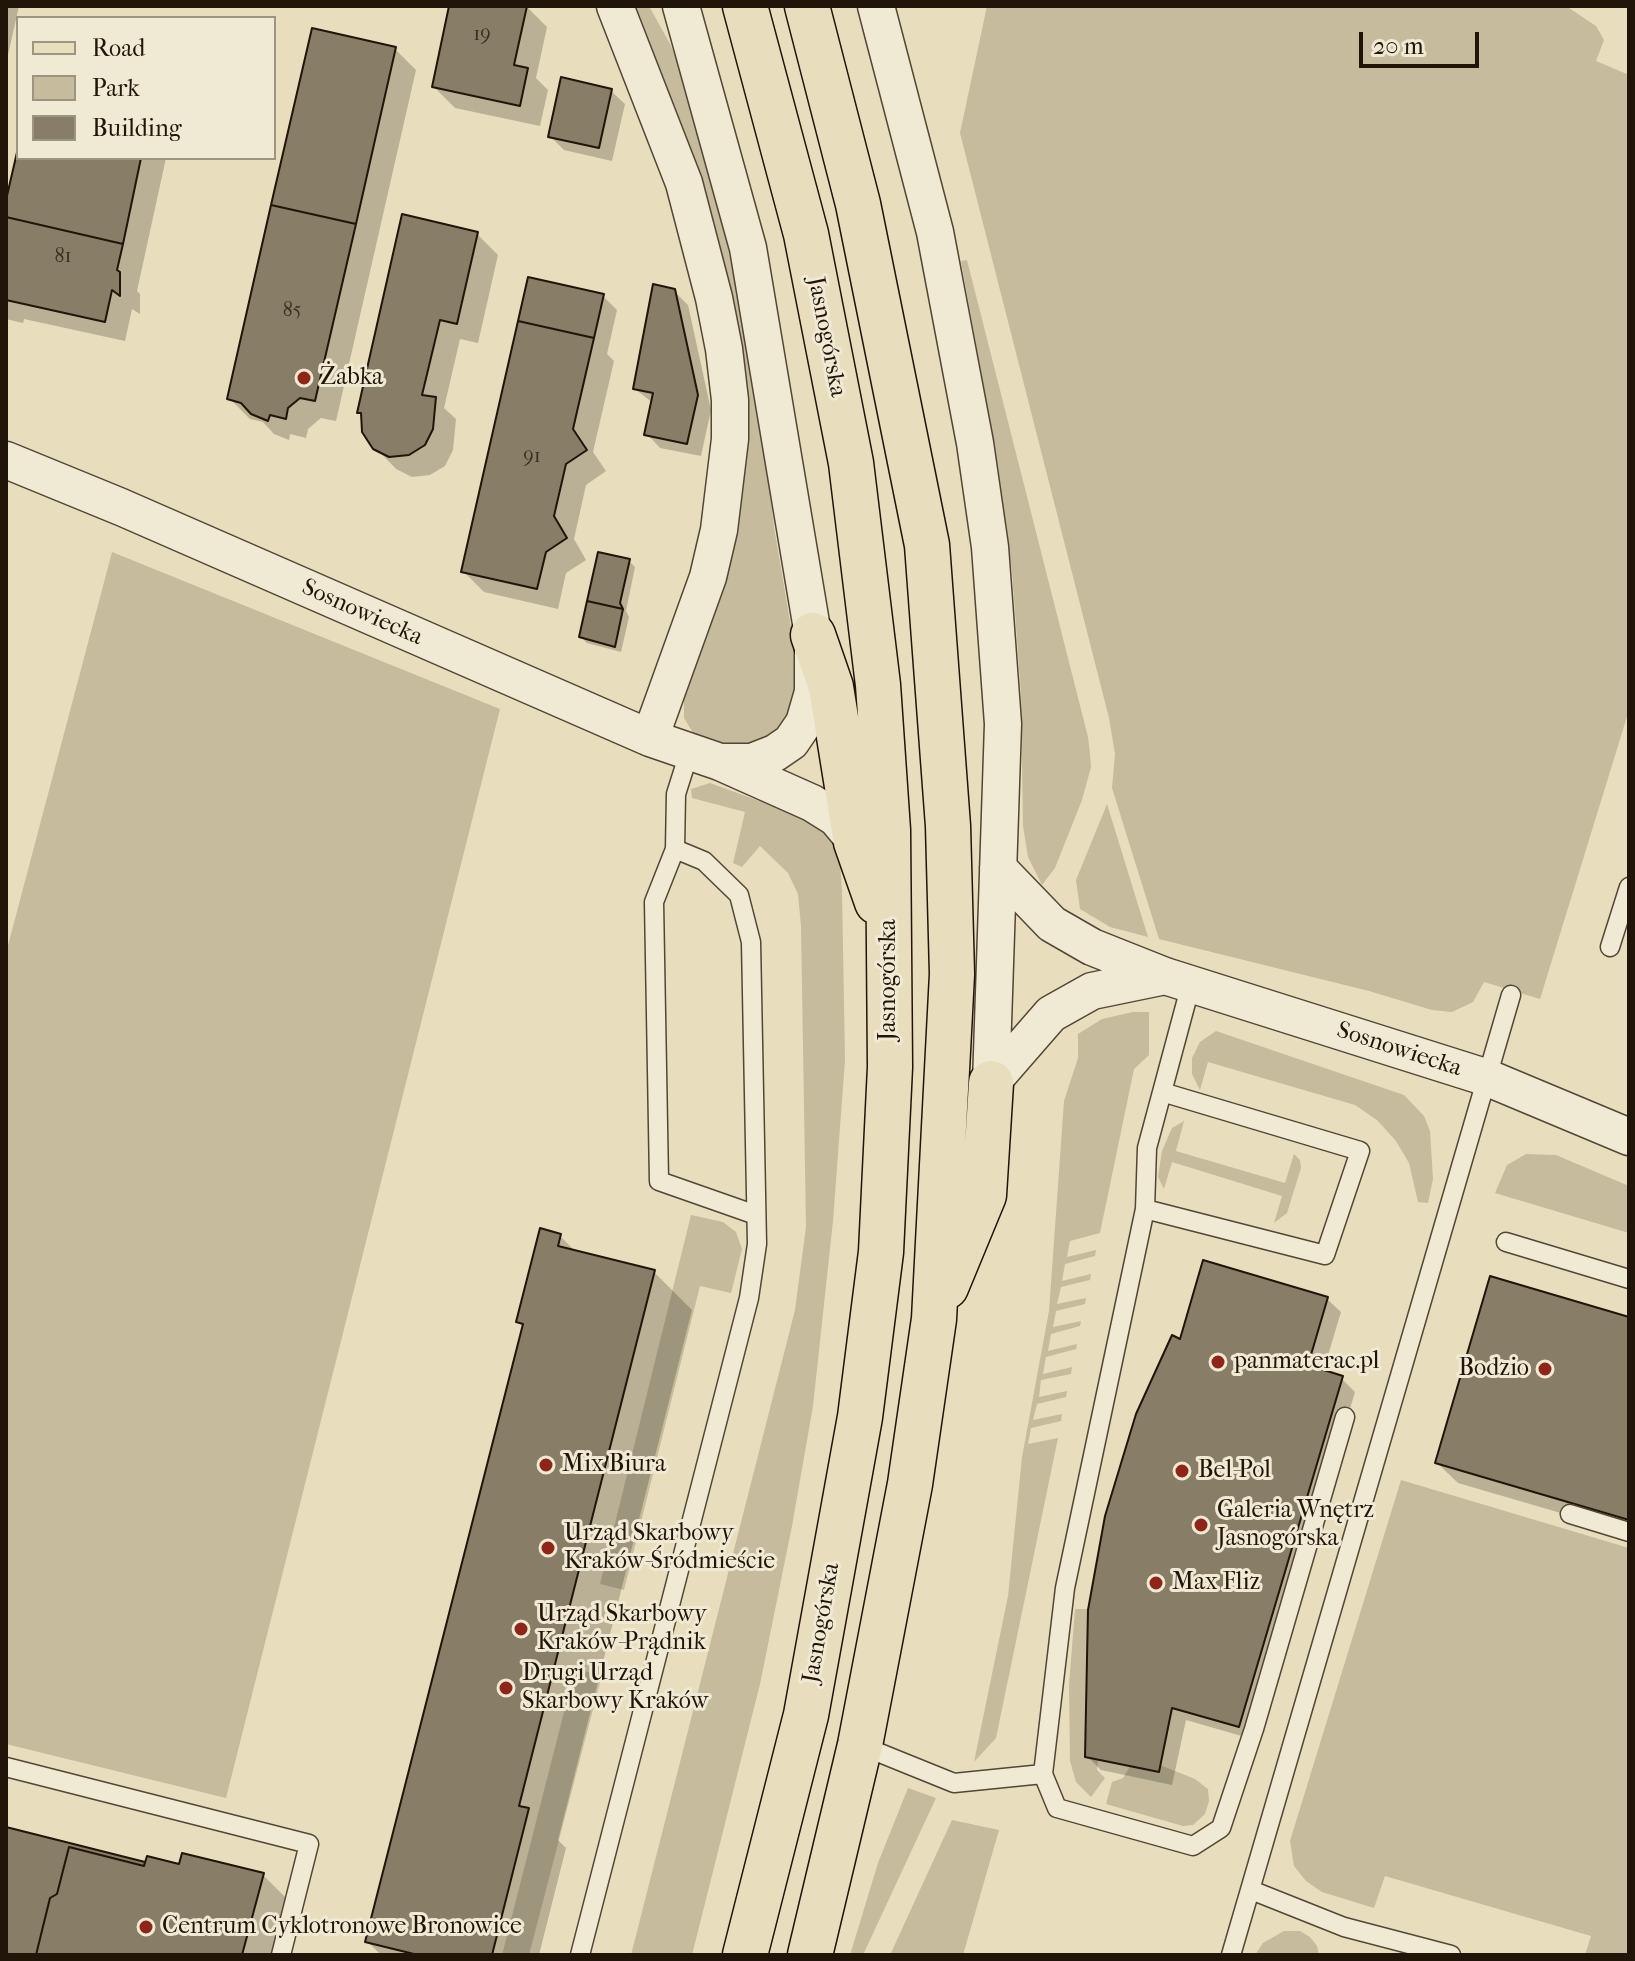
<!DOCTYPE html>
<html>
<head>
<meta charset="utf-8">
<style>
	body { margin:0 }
	#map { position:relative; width:1635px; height:1961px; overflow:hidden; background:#e8ddbc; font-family:"IM FELL French Canon",serif }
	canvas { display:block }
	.frame { position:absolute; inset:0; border:8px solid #211408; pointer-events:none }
	.legend { position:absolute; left:16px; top:16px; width:260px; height:144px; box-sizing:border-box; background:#f0e9d3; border:2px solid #9d9482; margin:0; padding:10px 14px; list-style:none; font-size:24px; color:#211408 }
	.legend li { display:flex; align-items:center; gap:16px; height:40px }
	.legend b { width:40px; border:2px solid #9d9482 }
	.scale { position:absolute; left:1359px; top:32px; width:120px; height:36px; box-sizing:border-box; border:4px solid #211408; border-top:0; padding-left:10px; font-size:24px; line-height:28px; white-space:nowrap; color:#211408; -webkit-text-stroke:6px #f0e9d3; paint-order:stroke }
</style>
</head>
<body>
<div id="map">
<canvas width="1635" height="1961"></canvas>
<div class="frame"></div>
<ul class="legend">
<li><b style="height:10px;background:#e8ddbc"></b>Road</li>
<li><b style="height:22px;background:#c6bb9d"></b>Park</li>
<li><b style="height:22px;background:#887d66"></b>Building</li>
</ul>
<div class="scale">20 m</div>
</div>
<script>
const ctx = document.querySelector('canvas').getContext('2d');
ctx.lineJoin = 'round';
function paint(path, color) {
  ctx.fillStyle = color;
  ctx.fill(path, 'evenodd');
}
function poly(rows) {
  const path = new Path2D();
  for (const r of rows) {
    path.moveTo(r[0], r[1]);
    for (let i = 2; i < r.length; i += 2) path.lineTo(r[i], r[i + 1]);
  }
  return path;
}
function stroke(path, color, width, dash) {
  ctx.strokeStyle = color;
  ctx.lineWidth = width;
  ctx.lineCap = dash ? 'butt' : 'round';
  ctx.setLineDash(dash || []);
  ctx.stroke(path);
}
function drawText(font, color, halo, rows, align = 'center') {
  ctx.font = font + ' "IM FELL French Canon",serif';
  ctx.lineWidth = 6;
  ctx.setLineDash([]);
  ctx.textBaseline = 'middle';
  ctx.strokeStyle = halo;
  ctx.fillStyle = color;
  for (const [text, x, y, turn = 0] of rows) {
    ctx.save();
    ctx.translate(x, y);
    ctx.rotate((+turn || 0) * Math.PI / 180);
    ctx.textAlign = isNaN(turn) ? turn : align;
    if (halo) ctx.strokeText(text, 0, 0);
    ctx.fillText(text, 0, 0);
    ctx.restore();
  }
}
paint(poly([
	[631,6,649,6,670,44,681,69,714,183,759,393,774,527,799,675,801,694,774,736,736,749,695,736,684,718,684,699,723,587,744,465],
	[987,6,1566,6,1596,26,1604,40,1596,61,1629,75,1629,710,1540,999,1484,982,1473,1002,1452,1012,1432,1010,1369,991,1159,939,1112,788,1115,754,1109,718,960,133],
	[967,260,1088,737,1090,754,1091,767,1082,800,1055,868,1042,885,1028,857,1023,826,1021,694,1012,572,991,427,961,261],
	[112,552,500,709,226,1798,6,1744,6,953],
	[710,783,792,813,816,824,831,841,840,861,842,891,845,1060,833,1221,813,1406,792,1526,760,1684,692,1955,631,1955,795,1310,806,1227,801,926,798,894,788,873,760,846,742,867,733,863,745,812,692,798,691,789],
	[1107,804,1148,937,1110,927,1080,909,1076,880],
	[1133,1012,1149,1012,1149,1055,1134,1069,1100,1233,1070,1241,1067,1257,1096,1250,1095,1256,1065,1264,1062,1281,1091,1274,1090,1280,1061,1287,1057,1304,1086,1298,1085,1304,1056,1311,1053,1327,1081,1321,1080,1326,1051,1334,1048,1351,1077,1344,1076,1349,1046,1357,1043,1374,1072,1367,1071,1374,1041,1380,1039,1397,1067,1391,1066,1397,1037,1404,1033,1420,1062,1414,1061,1421,1031,1428,1028,1444,1058,1438,996,1738,974,1762,1008,1596,1022,1457,1049,1311,1064,1101,1078,1058,1078,1034,1102,1019],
	[1216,1031,1404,1095,1424,1116,1430,1131,1433,1179,1428,1203,1418,1202,1409,1163,1396,1141,1377,1120,1355,1105,1208,1062,1200,1090,1192,1074,1192,1058,1200,1042],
	[1184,1121,1176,1151,1285,1183,1294,1154,1300,1160,1301,1168,1287,1213,1274,1223,1282,1196,1172,1162,1164,1189,1158,1177,1162,1151,1172,1128],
	[1526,1154,1556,1155,1629,1186,1629,1233,1495,1193,1507,1165],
	[691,1215,723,1222,736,1232,742,1249,731,1293,700,1286,624,1590,600,1584],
	[1401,1480,1629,1548,1629,1955,1585,1955,1591,1936,1385,1876,1374,1908,1322,1892,1306,1881,1294,1866,1290,1841],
	[1075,1609,1088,1609,1085,1757,1098,1760,1097,1770,1105,1778,1091,1797,1076,1782,1070,1761,1069,1685],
	[575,1669,602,1675,529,1955,502,1955],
	[1160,1765,1195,1779,1208,1789,1209,1801,1205,1814,1193,1825,1183,1826,1106,1804,1112,1782,1123,1778,1130,1766,1158,1773],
	[908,1788,936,1798,863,1955,850,1955,878,1863],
	[952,1820,999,1830,963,1955,890,1955],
	[1284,1931,1300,1931,1310,1937,1317,1946,1319,1955,1255,1955,1263,1943]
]), '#c6bb9d');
paint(poly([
	[6,6,19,6,6,64],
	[451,6,526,6,547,27,536,78,548,90,540,126,455,108,434,87],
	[395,49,416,70,336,421,321,418,308,429,306,438,290,434,289,440,274,434,263,422,250,419,230,399],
	[611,91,625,104,612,161,564,150,550,136],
	[18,158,166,158,137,291,140,294,140,314,132,309,125,341,24,319,23,323,6,319,6,211],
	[477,234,498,255,478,343,460,339,444,408,456,419,453,450,445,466,430,475,412,477,396,469,375,447,363,416,359,412],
	[674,291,688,305,711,410,701,456,660,448,647,434,653,403,635,389],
	[603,296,617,310,607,354,614,361,593,452,606,471,586,485,574,539,586,560,566,573,558,609,484,592,464,572],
	[629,561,635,567,626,611,629,617,621,652,587,643,581,637],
	[560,1236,577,1253,654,1272,692,1310,558,1840,566,1848,539,1955,381,1955,367,1941,524,1326,518,1321],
	[1327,1299,1341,1312,1323,1372,1341,1378,1355,1392,1252,1739,1186,1720,1172,1785,1101,1770,1087,1756,1181,1342],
	[1629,1319,1629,1533,1458,1483,1437,1463],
	[6,1829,146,1866,180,1867,263,1875,290,1902,276,1955,6,1955]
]), '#0003');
const building = poly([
	[449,6,527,6,514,65,528,68,520,106,432,87,449,6],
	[312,28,396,47,356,224,271,205,312,28],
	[561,77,612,89,599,148,548,137,561,77],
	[18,148,18,158,141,158,123,244,6,217,6,200,18,148],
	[271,205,356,224,315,401,300,398,288,408,286,419,270,415,268,421,251,414,241,403,227,399,271,205],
	[402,214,478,232,457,324,440,320,422,395,436,397,433,429,425,445,409,455,389,457,373,449,362,432,361,413,357,413,402,214],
	[6,217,123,244,117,270,120,272,120,296,112,290,105,322,6,300,6,217],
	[528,277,604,294,594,338,518,321,528,277],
	[653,284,675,289,698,395,687,444,644,435,653,393,633,389,653,284],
	[518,321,594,338,573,429,587,450,566,464,554,516,567,538,546,552,537,589,461,572,518,321],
	[598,552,630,559,620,603,623,609,587,601,598,552],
	[587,601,623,609,615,647,579,637,587,601],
	[540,1228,561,1234,558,1246,655,1270,519,1806,529,1808,492,1955,418,1955,365,1942,523,1324,516,1322,540,1228],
	[1203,1260,1328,1297,1308,1365,1343,1376,1239,1727,1172,1708,1159,1772,1085,1757,1088,1610,1105,1516,1136,1414,1172,1335,1180,1339,1203,1260],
	[1490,1276,1629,1317,1629,1520,1435,1463,1490,1276],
	[6,1827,145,1862,144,1866,69,1847,57,1894,50,1898,36,1955,6,1955,6,1827],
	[69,1847,144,1866,147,1856,179,1864,182,1853,264,1873,242,1955,36,1955,50,1898,57,1894,69,1847]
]);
paint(building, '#887d66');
stroke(building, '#211408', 2);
const lane = poly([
	[689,753,676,794,675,849,654,902,659,1181,756,1215],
	[1610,947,1629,887],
	[1191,984,1147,1148,1145,1209,1065,1588,1043,1774,1057,1808,1193,1846,1221,1828,1254,1729,1345,1417],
	[1145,1209,1325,1255,1360,1151,1162,1092],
	[1506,1242,1629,1279],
	[1570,1514,1629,1532],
	[860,1745,954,1783,1043,1774],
	[6,1767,309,1844,281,1955],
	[1251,1890,1344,1927,1451,1955],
	[580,1955,749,1298,757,1244,751,942,739,895,704,861,675,849],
	[1231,1955,1511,995]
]);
const street = poly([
	[615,6,684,183,714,298,724,349,730,400,730,439,719,530,708,577,650,738],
	[681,6,748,248,813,635,813,692,804,723,791,742,775,753,752,762,721,762],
	[876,6,935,232,975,443,990,547,1003,724,991,1083],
	[6,460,121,507,650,738,720,762,812,803,836,818,856,842],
	[998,868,1052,924,1092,947,1165,976,1488,1078,1629,1137],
	[991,1083,1051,1014,1092,991,1165,976]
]);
const primary = poly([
	[745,6,806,234,851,463,878,685,888,830,890,1067,881,1252,860,1417,806,1715,745,1955],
	[807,6,858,204,927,545,948,826,952,974,934,1319,910,1484,860,1745,810,1955],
	[813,635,831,687,856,842,877,902],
	[946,1287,984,1195,991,1083]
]);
stroke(lane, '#534635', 21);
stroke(street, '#534635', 39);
stroke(primary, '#211408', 47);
stroke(lane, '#f0e9d3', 18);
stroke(street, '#f0e9d3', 36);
stroke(primary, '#e8ddbc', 44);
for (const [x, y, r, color] of [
	[304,378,8,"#8f2418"],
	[1218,1362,8,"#8f2418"],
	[1545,1369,8,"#8f2418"],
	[546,1465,8,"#8f2418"],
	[1182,1471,8,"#8f2418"],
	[1201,1525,8,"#8f2418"],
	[548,1548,8,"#8f2418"],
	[1156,1583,8,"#8f2418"],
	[521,1629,8,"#8f2418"],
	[506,1688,8,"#8f2418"],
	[146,1927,8,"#8f2418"]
]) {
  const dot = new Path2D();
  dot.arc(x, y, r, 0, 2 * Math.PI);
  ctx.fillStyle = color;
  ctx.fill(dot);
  stroke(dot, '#f0e9d3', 3);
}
drawText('20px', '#3b2e20', null, [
	["19",482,35],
	["81",63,257],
	["85",292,311],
	["91",532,457]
]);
drawText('24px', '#211408', '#f0e9d3', [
	["Jasnogórska",826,337,79],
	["Sosnowiecka",362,613,24],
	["Jasnogórska",889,980,-90],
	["Sosnowiecka",1399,1050,18],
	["Jasnogórska",822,1623,-80]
]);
drawText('24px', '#211408', '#f0e9d3', [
	["Żabka",320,378],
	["panmaterac.pl",1234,1362],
	["Bodzio",1529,1369,"right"],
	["Mix Biura",562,1465],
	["Bel-Pol",1198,1471],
	["Galeria Wnętrz",1217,1511],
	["Jasnogórska",1217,1539],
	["Urząd Skarbowy",564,1534],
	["Kraków-Śródmieście",564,1562],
	["Max Fliz",1172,1583],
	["Urząd Skarbowy",537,1615],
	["Kraków-Prądnik",537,1643],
	["Drugi Urząd",522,1674],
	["Skarbowy Kraków",522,1702],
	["Centrum Cyklotronowe Bronowice",162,1927]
], 'left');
</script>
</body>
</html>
